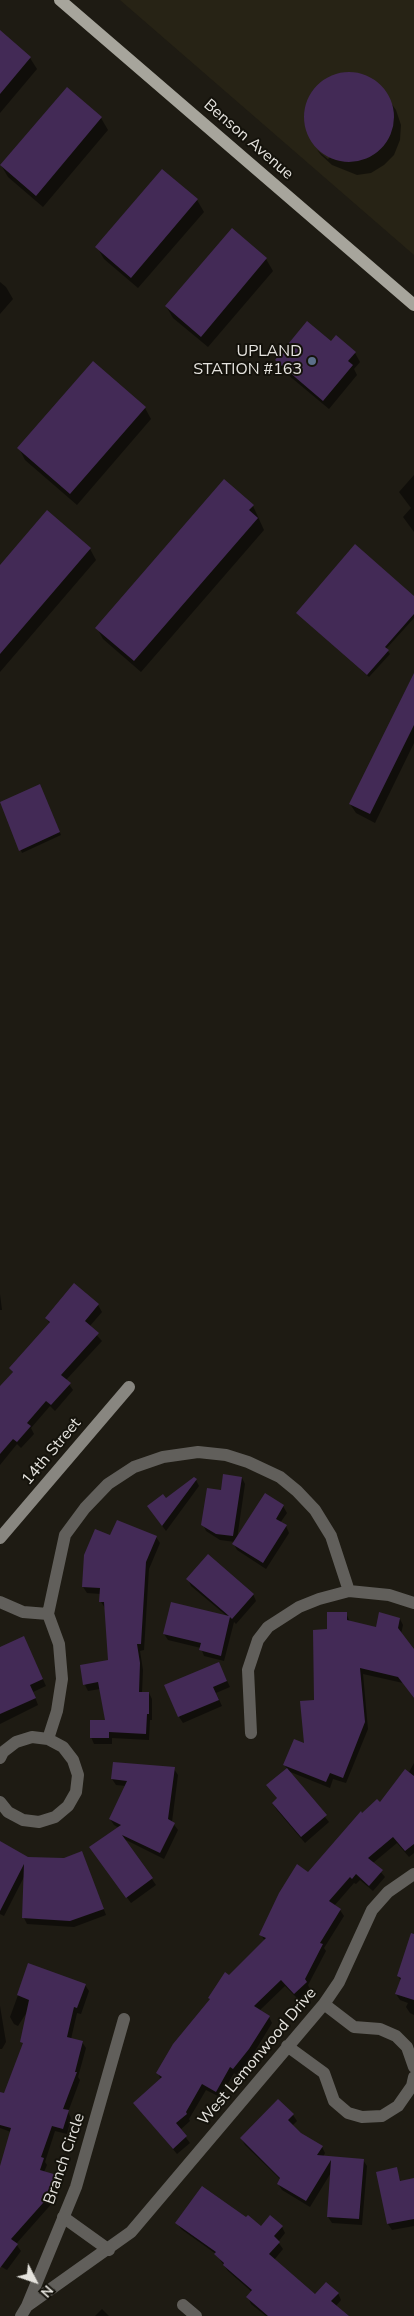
<!DOCTYPE html>
<html>
<head>
<meta charset="utf-8">
<style>
	body { margin:0 }
	#map { position:relative; width:414px; height:2316px; overflow:hidden; background:#1e1b13; font-family:"Nunito Sans",sans-serif }
	canvas { display:block }
	.north { position:absolute; left:10px; top:2256px; width:50px; height:50px; -webkit-text-stroke:4px #14120b; paint-order:stroke; rotate:131deg; font-size:14px; font-weight:700; line-height:20px; text-align:center; color:#e5e3de }
	.north::after { content:''; display:block; margin:auto; width:18px; height:22px; background:#e5e3de; clip-path:polygon(50% 0,100% 100%,50% 72%,0 100%) }
</style>
</head>
<body>
<div id="map">
<canvas width="414" height="2316"></canvas>
<div class="north">N</div>
</div>
<script>
const ctx = document.querySelector('canvas').getContext('2d');
ctx.lineJoin = 'round';
function paint(path, color) {
  ctx.fillStyle = color;
  ctx.fill(path, 'evenodd');
}
function poly(rows) {
  const path = new Path2D();
  for (const r of rows) {
    if (r.length === 3) {
      path.moveTo(r[0] + r[2], r[1]);
      path.arc(r[0], r[1], r[2], 0, 2 * Math.PI);
      continue;
    }
    path.moveTo(r[0], r[1]);
    for (let i = 2; i < r.length; i += 2) path.lineTo(r[i], r[i + 1]);
  }
  return path;
}
function stroke(path, color, width, dash) {
  ctx.strokeStyle = color;
  ctx.lineWidth = width;
  ctx.lineCap = dash ? 'butt' : 'round';
  ctx.setLineDash(dash || []);
  ctx.stroke(path);
}
function drawText(font, color, halo, rows, align = 'center') {
  ctx.font = font + ' "Nunito Sans",sans-serif';
  ctx.lineWidth = 4;
  ctx.setLineDash([]);
  ctx.textBaseline = 'middle';
  ctx.strokeStyle = halo;
  ctx.fillStyle = color;
  for (const [text, x, y, turn = 0] of rows) {
    ctx.save();
    ctx.translate(x, y);
    ctx.rotate((+turn || 0) * Math.PI / 180);
    ctx.textAlign = isNaN(turn) ? turn : align;
    if (halo) ctx.strokeText(text, 0, 0);
    ctx.fillText(text, 0, 0);
    ctx.restore();
  }
}
paint(poly([
	[120,0,414,0,414,255]
]), '#272315');
paint(poly([
	[0,32,30,58,37,69,0,113],
	[352,73,366,78,379,86,396,110,401,125,400,140,394,155,384,165,371,173,357,175,332,165,321,155,317,150,328,159,330,157,315,145,304,117,307,103,313,90,325,80,338,74],
	[67,89,101,118,108,130,43,207,8,177,1,165],
	[197,200,204,212,138,288,104,259,97,247],
	[232,230,266,259,273,271,208,347,173,318,166,306],
	[0,282,6,287,13,299,0,314],
	[332,343,355,353,360,362,354,369,357,375,329,409,281,369,276,360],
	[145,408,151,419,77,505,25,460,19,448],
	[414,475,414,532,403,517,411,508,399,492],
	[253,506,264,530,141,672,103,639,97,628],
	[90,549,96,560,0,672,0,567],
	[414,598,414,618,386,649,390,654,369,677,297,613],
	[414,674,414,743,375,823,356,813,350,804],
	[41,789,61,835,22,853,1,803],
	[74,1285,98,1305,102,1312,89,1327,102,1341,66,1380,73,1390,55,1411,50,1406,31,1428,34,1434,21,1448,17,1444,0,1465,0,1388,13,1373,11,1369,50,1324,46,1318],
	[0,1294,2,1310,0,1310],
	[242,1478,245,1484,237,1539,283,1506,287,1513,280,1523,286,1526,289,1533,266,1569,237,1550,234,1544,235,1542,220,1540,206,1531,203,1524,222,1491],
	[196,1480,199,1486,166,1531,152,1512,165,1499],
	[111,1537,156,1537,160,1543,149,1569,144,1650,140,1651,143,1670,142,1693,149,1693,152,1699,152,1720,150,1720,149,1740,112,1738,112,1744,94,1744,91,1737,106,1722,100,1689,88,1691,85,1685,109,1661,105,1608,101,1602,101,1594,87,1593,83,1587],
	[188,1579,253,1594,256,1601,236,1624,234,1622,224,1661,204,1656,201,1648,168,1640,164,1634,228,1617,191,1586],
	[346,1613,350,1622,377,1629,400,1619,403,1625,401,1634,414,1651,414,1698,403,1683,363,1674,368,1729,346,1783,333,1779,330,1788,288,1771,329,1822,305,1843,277,1810,273,1804,278,1799,268,1785,287,1769,285,1765,305,1745,328,1631],
	[24,1638,46,1686,33,1692,38,1705,0,1724,0,1650],
	[219,1664,230,1687,216,1693,222,1706,183,1723,179,1717],
	[414,1763,414,1853,409,1857,397,1843,373,1863,385,1877,373,1891,360,1880,356,1884,354,1883,334,1906,340,1910,344,1916,324,1948,326,1951,308,1985,310,1989,299,2000,285,1986,259,2011,269,2017,272,2023,252,2056,237,2075,234,2073,220,2097,206,2090,189,2119,190,2121,180,2130,190,2143,177,2154,134,2103,161,2080,158,2073,230,1976,265,1941,261,1935,309,1873,362,1814,380,1804,408,1774],
	[174,1769,178,1775,172,1822,178,1830,164,1859,124,1839,156,1885,131,1903,95,1854,119,1828,114,1825,110,1819,126,1786,116,1785,112,1779],
	[0,1843,27,1858,65,1859,82,1853,106,1915,74,1927,27,1924,24,1918,25,1875,4,1916,0,1914],
	[414,1952,414,2015,410,2013,406,2007,408,2003,400,2000,396,1994,401,1981,398,1976],
	[29,1965,85,1985,89,1991,81,2014,77,2013,71,2039,82,2042,86,2048,78,2077,80,2080,68,2112,71,2118,67,2134,55,2131,45,2162,47,2165,44,2172,56,2176,60,2183,54,2201,16,2244,21,2251,7,2270,0,2266,0,2170,11,2132,0,2128,0,2106,45,1992,41,1990,18,2026,14,2024,10,2017],
	[0,2006,6,2042,2,2049,0,2049],
	[293,2115,297,2121,292,2126,300,2134,322,2147,325,2153,323,2157,363,2160,367,2166,362,2225,332,2223,328,2217,332,2171,310,2207,282,2190,278,2184,281,2180,245,2145,241,2138],
	[396,2169,401,2182,414,2182,414,2226,392,2230,388,2224,378,2173],
	[177,2223,282,2227,285,2233,278,2242,283,2249,274,2260,316,2296,338,2293,341,2300,336,2306,347,2316,266,2316,251,2304,248,2297,252,2292,228,2271,216,2254,181,2229],
	[102,2309,109,2316,95,2316]
]), '#0007');
paint(poly([
	[0,30,31,57,0,94],
	[349,117,45],
	[67,87,102,117,36,196,0,165],
	[162,169,198,199,131,278,95,247],
	[232,228,267,258,201,337,165,306],
	[307,321,331,341,336,335,356,352,348,361,353,365,323,401,275,360],
	[93,361,146,407,70,494,17,448],
	[224,479,254,505,249,510,258,518,134,661,95,628],
	[47,510,91,548,0,654,0,565],
	[355,544,414,596,414,614,385,647,389,650,367,675,296,613],
	[414,673,414,725,370,814,349,804],
	[40,784,60,832,19,851,0,802],
	[74,1283,99,1304,85,1321,99,1333,61,1375,71,1383,51,1405,46,1401,27,1423,31,1426,17,1442,13,1439,0,1454,0,1386,13,1372,9,1368,50,1322,45,1318],
	[223,1474,242,1477,233,1536,216,1534,201,1525,207,1488,221,1490],
	[194,1477,197,1479,162,1526,147,1506,163,1494,166,1498],
	[265,1493,284,1505,276,1519,287,1525,263,1563,232,1544],
	[117,1520,157,1536,146,1562,141,1644,137,1644,140,1663,139,1692,149,1692,149,1714,147,1714,146,1734,109,1732,109,1738,90,1738,90,1720,105,1720,98,1682,83,1685,80,1665,108,1660,104,1602,99,1602,100,1588,82,1587,84,1555,95,1529,110,1535],
	[208,1554,254,1594,232,1619,230,1617,221,1656,199,1650,201,1643,163,1634,171,1602,229,1616,186,1579],
	[327,1612,347,1612,347,1620,376,1627,379,1612,400,1618,398,1628,414,1649,414,1698,398,1677,360,1668,365,1722,343,1778,330,1773,326,1782,283,1765,294,1739,304,1743,300,1701,314,1700,313,1630,327,1629],
	[24,1636,43,1679,30,1685,36,1698,0,1714,0,1647],
	[219,1662,227,1681,213,1687,219,1700,178,1717,164,1685],
	[113,1762,175,1767,168,1819,175,1823,160,1853,122,1835,153,1878,126,1898,89,1847,121,1825,109,1819,127,1781,111,1779],
	[287,1768,327,1815,301,1837,272,1803,277,1798,266,1785],
	[405,1769,414,1776,414,1844,405,1851,393,1837,368,1858,383,1870,369,1886,356,1874,352,1879,350,1877,329,1901,341,1909,320,1943,323,1944,305,1979,307,1982,294,1994,281,1980,254,2006,270,2016,249,2049,233,2069,230,2067,216,2092,202,2084,186,2112,187,2114,176,2123,187,2136,173,2149,133,2103,162,2077,156,2073,173,2044,210,1999,208,1998,225,1972,229,1975,266,1938,259,1935,279,1893,297,1864,308,1872,361,1811,362,1813,377,1799,380,1802],
	[0,1841,28,1857,64,1858,82,1851,104,1909,70,1921,22,1918,24,1864,0,1911],
	[411,1933,414,1934,414,2000,395,1994,401,1978,397,1976],
	[28,1963,86,1984,77,2008,74,2007,67,2037,83,2041,75,2072,77,2072,63,2109,69,2110,63,2129,52,2126,41,2157,44,2158,40,2170,57,2175,51,2194,11,2239,18,2244,0,2268,0,2166,11,2128,0,2125,0,2092,4,2093,23,2043,20,2042,29,2000,17,1995],
	[278,2099,294,2114,288,2120,301,2133,323,2146,317,2155,364,2159,359,2219,327,2217,331,2160,306,2201,277,2184,280,2178,240,2138],
	[397,2167,400,2181,414,2178,414,2219,387,2224,376,2172],
	[202,2186,246,2217,248,2215,261,2226,270,2215,283,2226,274,2236,280,2242,269,2254,315,2294,326,2282,339,2293,331,2301,349,2316,268,2316,246,2297,252,2290,223,2265,224,2263,214,2254,216,2252,175,2223]
]), '#432a56');
stroke(poly([
	[0,1602,23,1612,48,1614],
	[48,1614,65,1535,85,1508,108,1484,134,1467,163,1457,198,1452,226,1455,248,1462,280,1477,297,1491,315,1510,331,1536,349,1591],
	[48,1614,59,1644,62,1679,57,1711,48,1739],
	[251,1733,248,1670,258,1640,268,1627,299,1607,319,1599,349,1591,389,1595,414,1603],
	[0,1758,3,1752,16,1742,32,1737,48,1739,63,1747,73,1760,78,1775,76,1792,68,1806,55,1817,39,1822,23,1820,8,1812,0,1802],
	[324,2004,354,2027,380,2029,396,2036,407,2047,414,2067],
	[287,2046,324,2073,334,2101,348,2113,362,2117,382,2116,398,2106,412,2086,414,2077],
	[63,2217,109,2250],
	[183,2305,196,2316],
	[27,2306,76,2187,124,2019],
	[21,2316,27,2306,131,2232,324,2004,339,1982,372,1910,388,1892,414,1874]
]), '#615f5b', 12);
stroke(poly([
	[0,1538,129,1387]
]), '#888680', 12);
stroke(poly([
	[60,0,414,305]
]), '#a7a59c', 12);
for (const [x, y, r, color] of [
	[312,361,5,"#5c6f8a"]
]) {
  const dot = new Path2D();
  dot.arc(x, y, r, 0, 2 * Math.PI);
  ctx.fillStyle = color;
  ctx.fill(dot);
  stroke(dot, '#14120b', 2);
}
drawText('16px', '#e5e3de', '#14120b', [
	["Benson Avenue",248,140,41],
	["14th Street",52,1452,-50],
	["West Lemonwood Drive",258,2057,-50],
	["Branch Circle",65,2159,-71]
]);
drawText('16px', '#e5e3de', '#14120b', [
	["UPLAND",302,352],
	["STATION #163",302,370]
], 'right');
</script>
</body>
</html>
